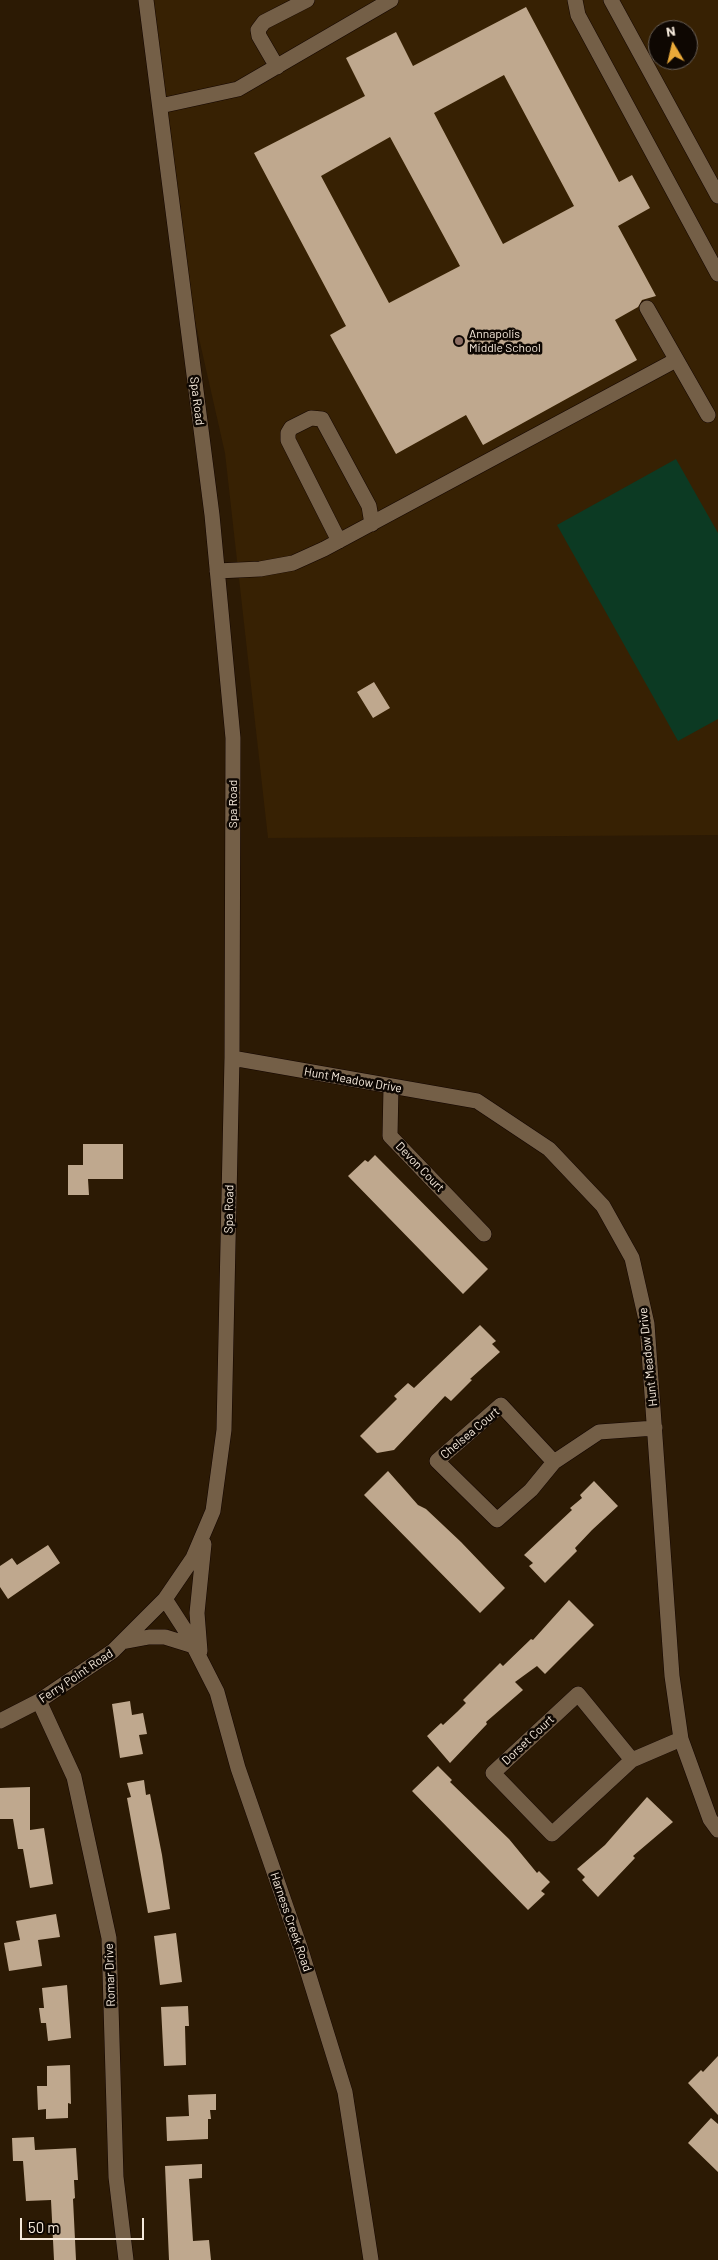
<!DOCTYPE html>
<html>
<head>
<meta charset="utf-8">
<style>
	body { margin:0 }
	#map { position:relative; width:718px; height:2260px; overflow:hidden; background:#2c1a04; font-family:Barlow,sans-serif }
	canvas { display:block }
	.north { position:absolute; left:648px; top:20px; width:50px; height:50px; box-sizing:border-box; background:#0e0702; border:1px solid #6a6159; border-radius:50%; rotate:351deg; font-size:14px; font-weight:700; line-height:20px; text-align:center; color:#f5e9db }
	.north::after { content:''; display:block; margin:auto; width:18px; height:22px; background:#ebaa39; clip-path:polygon(50% 0,100% 100%,50% 72%,0 100%) }
	.scale { position:absolute; left:20px; top:2218px; width:124px; height:22px; box-sizing:border-box; border:2px solid #f5e9db; border-top:0; padding-left:6px; font-size:15px; line-height:18px; white-space:nowrap; color:#f5e9db; -webkit-text-stroke:4px #0e0702; paint-order:stroke }
</style>
</head>
<body>
<div id="map">
<canvas width="718" height="2260"></canvas>
<div class="north">N</div>
<div class="scale">50 m</div>
</div>
<script>
const ctx = document.querySelector('canvas').getContext('2d');
ctx.lineJoin = 'round';
function paint(path, color) {
  ctx.fillStyle = color;
  ctx.fill(path, 'evenodd');
}
function poly(rows) {
  const path = new Path2D();
  for (const r of rows) {
    path.moveTo(r[0], r[1]);
    for (let i = 2; i < r.length; i += 2) path.lineTo(r[i], r[i + 1]);
  }
  return path;
}
function stroke(path, color, width, dash) {
  ctx.strokeStyle = color;
  ctx.lineWidth = width;
  ctx.lineCap = dash ? 'butt' : 'round';
  ctx.setLineDash(dash || []);
  ctx.stroke(path);
}
function drawText(font, color, halo, rows, align = 'center') {
  ctx.font = font + ' Barlow,sans-serif';
  ctx.lineWidth = 5;
  ctx.setLineDash([]);
  ctx.textBaseline = 'middle';
  ctx.strokeStyle = halo;
  ctx.fillStyle = color;
  for (const [text, x, y, turn = 0] of rows) {
    ctx.save();
    ctx.translate(x, y);
    ctx.rotate((+turn || 0) * Math.PI / 180);
    ctx.textAlign = isNaN(turn) ? turn : align;
    if (halo) ctx.strokeText(text, 0, 0);
    ctx.fillText(text, 0, 0);
    ctx.restore();
  }
}
paint(poly([
	[141,0,718,0,718,835,268,838,225,453,174,228],
	[658,30,688,30,688,60,658,60]
]), '#372103');
paint(poly([
	[676,459,718,533,718,719,678,741,557,525]
]), '#0c3a23');
paint(poly([
	[526,7,619,182,632,175,650,208,618,226,656,296,642,300,638,307,615,320,637,360,483,445,466,415,396,454,330,335,346,326,254,153,365,96,346,58,396,32,413,66],
	[504,75,574,206,503,244,434,113],
	[390,137,460,266,389,303,321,176],
	[374,682,390,708,373,718,357,692],
	[83,1144,123,1144,123,1179,88,1179,89,1195,68,1195,68,1165,83,1165],
	[375,1155,488,1269,463,1294,348,1176,365,1160,368,1162],
	[480,1325,496,1341,492,1344,500,1352,470,1379,472,1380,451,1401,445,1396,394,1450,377,1453,360,1436,397,1399,394,1396,408,1383,414,1388],
	[388,1471,418,1505,426,1509,461,1542,505,1588,480,1613,364,1495],
	[594,1481,618,1506,592,1530,575,1548,577,1551,545,1583,529,1566,533,1563,524,1555,572,1510,570,1508,582,1498,580,1495],
	[48,1545,60,1563,8,1599,0,1587,0,1566,12,1558,17,1565],
	[569,1600,594,1625,545,1674,537,1666,515,1682,523,1690,486,1722,487,1724,450,1763,427,1736,441,1723,443,1725,457,1712,466,1703,463,1700,500,1663,503,1666,531,1639,533,1640],
	[130,1701,132,1715,143,1713,147,1734,139,1735,143,1754,120,1758,112,1704],
	[438,1766,452,1780,450,1782,509,1839,537,1873,539,1871,550,1882,541,1891,545,1894,528,1910,412,1791],
	[144,1780,146,1795,150,1794,162,1855,170,1909,148,1913,127,1798,131,1797,127,1783],
	[30,1787,30,1830,44,1828,53,1884,30,1888,23,1849,18,1849,13,1819,0,1819,0,1788],
	[647,1797,673,1822,633,1856,635,1858,598,1897,582,1880,585,1877,577,1869,605,1845],
	[56,1914,60,1937,38,1940,42,1966,9,1971,4,1943,20,1940,16,1921],
	[176,1933,182,1982,160,1985,154,1936],
	[67,1985,71,2038,48,2041,46,2023,41,2023,39,2008,44,2008,42,1988],
	[188,2006,189,2026,185,2026,186,2065,164,2066,161,2007],
	[718,2056,718,2115,688,2083,701,2070,703,2072],
	[70,2065,71,2104,68,2103,68,2118,46,2119,46,2109,38,2110,37,2086,47,2086,47,2066],
	[216,2094,216,2110,210,2110,211,2119,208,2119,208,2139,167,2141,166,2117,189,2116,188,2095],
	[711,2118,718,2124,718,2172,688,2143],
	[34,2137,35,2150,76,2148,78,2180,74,2180,75,2198,73,2199,76,2260,54,2260,51,2200,26,2201,23,2161,13,2161,12,2138],
	[202,2164,202,2178,189,2179,193,2241,209,2240,211,2260,169,2260,165,2166]
]), '#bfa88e');
const minor = poly([
	[575,0,578,15,718,274],
	[611,0,718,196],
	[277,67,259,36,258,30,264,22,307,0],
	[160,106,238,89,391,0],
	[647,308,708,415],
	[339,541,288,440,288,433,291,428,311,418,322,419,369,506,372,524],
	[217,571,260,569,293,563,324,549,676,360],
	[232,1058,477,1101,549,1149,603,1206,632,1258,647,1324,672,1676,681,1739,710,1819,718,1830],
	[391,1087,390,1136,484,1234],
	[554,1462,531,1490,497,1520,437,1461,501,1405,554,1462,599,1432,655,1428],
	[165,1599,187,1633,217,1692,238,1768,300,1947,345,2092,371,2260],
	[122,1642,149,1637,165,1637,194,1646],
	[200,1651,197,1613,204,1544],
	[39,1701,74,1777,109,1938,116,2177,126,2260],
	[0,1721,39,1701,113,1651,165,1599,193,1558,213,1511,224,1430,232,1058,233,738,212,515,146,0],
	[632,1760,578,1694,493,1773,552,1834,632,1760,681,1739]
]);
stroke(minor, '#130500', 16);
stroke(minor, '#745f47', 15);
for (const [x, y, r, color] of [
	[459,341,5,"#8d6e63"]
]) {
  const dot = new Path2D();
  dot.arc(x, y, r, 0, 2 * Math.PI);
  ctx.fillStyle = color;
  ctx.fill(dot);
  stroke(dot, '#0e0702', 2);
}
drawText('12px', '#f5e9db', '#0e0702', [
	["Annapolis",469,334],
	["Middle School",469,348]
], 'left');
drawText('12px', '#f5e9db', '#0e0702', [
	["Spa Road",197,401,83],
	["Spa Road",233,804,-90],
	["Hunt Meadow Drive",353,1080,10],
	["Devon Court",420,1167,46],
	["Spa Road",229,1209,-89],
	["Hunt Meadow Drive",648,1357,-96],
	["Chelsea Court",470,1433,-40],
	["Ferry Point Road",76,1676,-34],
	["Dorset Court",528,1740,-43],
	["Harness Creek Road",291,1922,71],
	["Romar Drive",110,1975,-92]
]);
</script>
</body>
</html>
